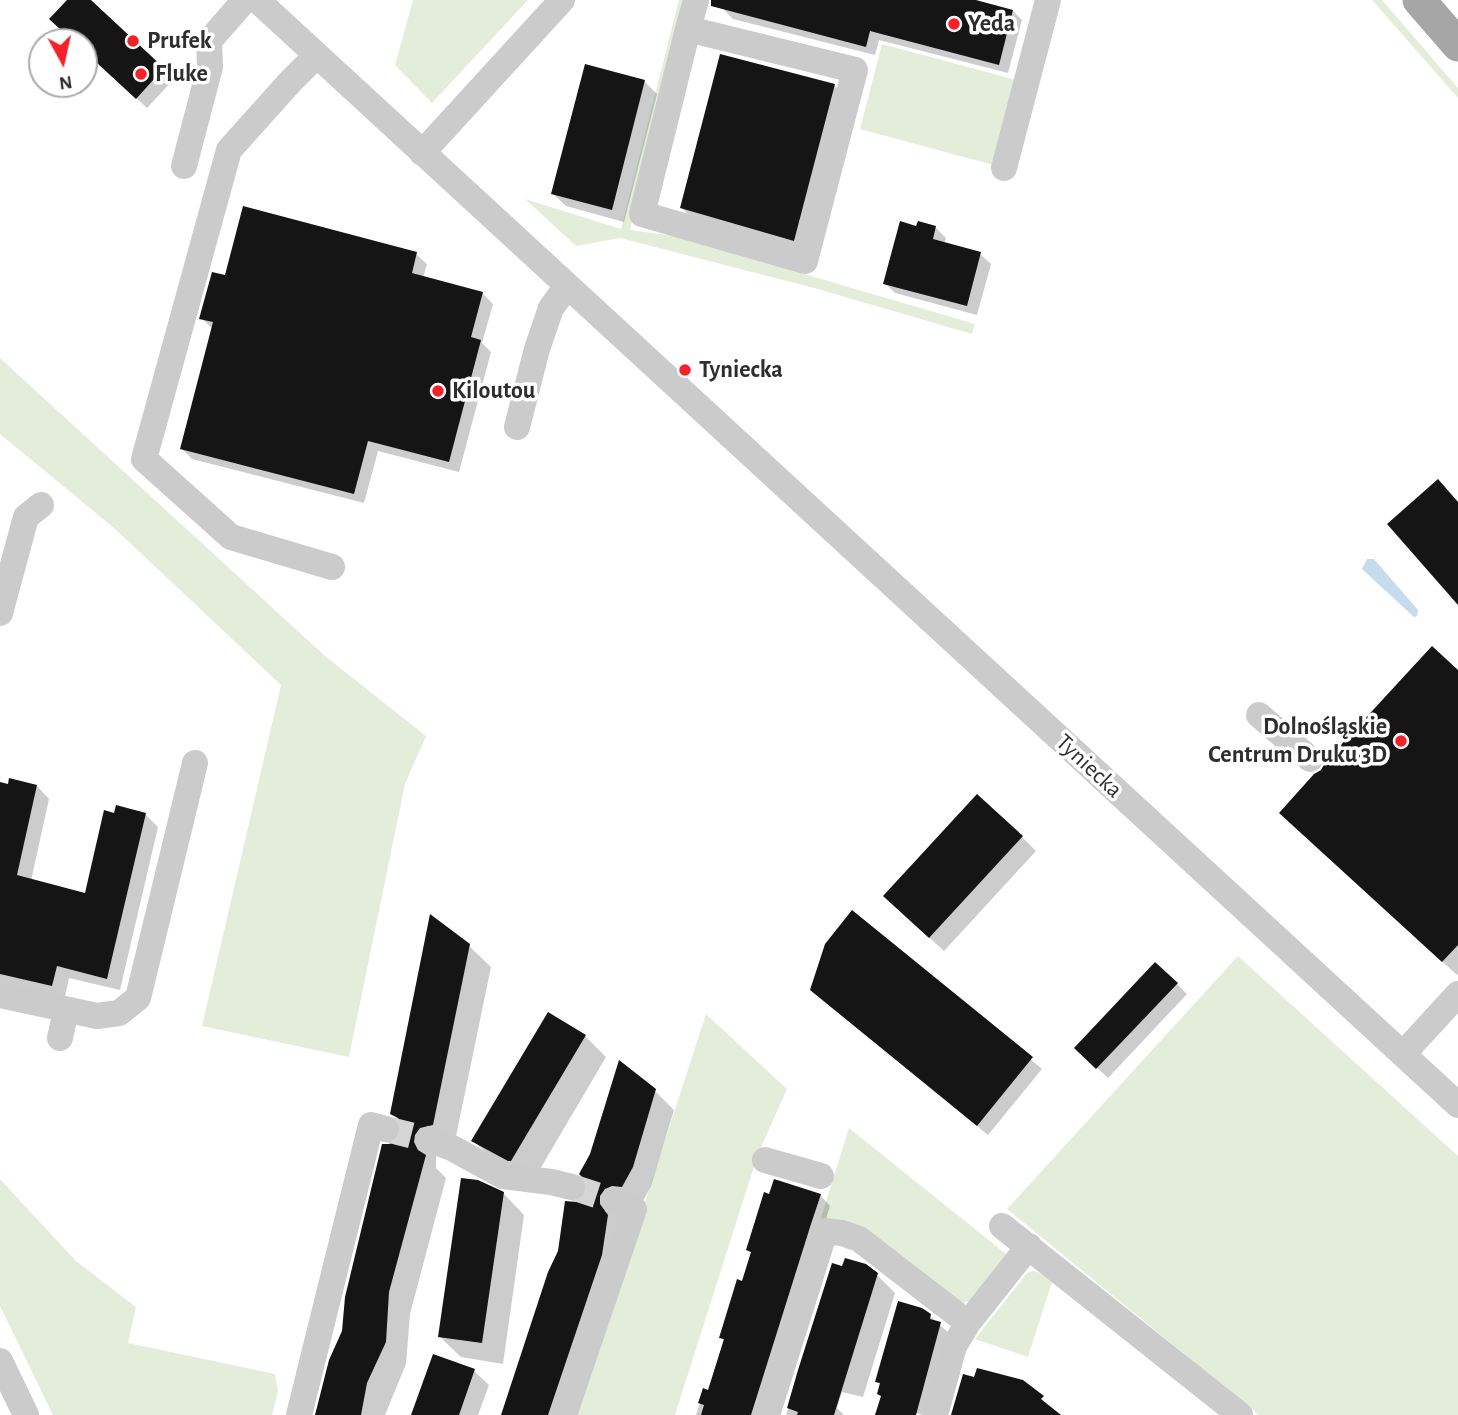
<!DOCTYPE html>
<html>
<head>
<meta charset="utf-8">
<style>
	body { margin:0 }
	#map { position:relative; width:1458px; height:1415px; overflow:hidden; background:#fff; font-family:"Alegreya Sans",sans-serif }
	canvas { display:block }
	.north { position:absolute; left:28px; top:28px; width:70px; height:70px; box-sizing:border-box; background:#fff; border:2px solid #ababab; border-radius:50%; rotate:172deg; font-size:19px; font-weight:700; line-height:28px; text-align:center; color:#2e2e2e }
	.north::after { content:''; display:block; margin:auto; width:24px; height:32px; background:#f52028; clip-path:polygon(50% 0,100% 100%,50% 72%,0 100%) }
</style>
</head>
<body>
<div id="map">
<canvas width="1458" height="1415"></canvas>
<div class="north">N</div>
</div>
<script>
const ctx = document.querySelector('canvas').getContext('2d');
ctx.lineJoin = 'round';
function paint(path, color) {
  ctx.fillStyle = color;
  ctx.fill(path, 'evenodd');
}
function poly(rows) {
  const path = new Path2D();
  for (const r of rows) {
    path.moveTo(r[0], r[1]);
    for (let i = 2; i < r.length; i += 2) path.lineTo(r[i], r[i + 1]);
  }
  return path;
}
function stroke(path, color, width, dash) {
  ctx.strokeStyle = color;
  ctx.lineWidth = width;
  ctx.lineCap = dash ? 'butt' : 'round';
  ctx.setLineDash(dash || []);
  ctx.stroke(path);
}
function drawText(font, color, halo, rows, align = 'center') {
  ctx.font = font + ' "Alegreya Sans",sans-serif';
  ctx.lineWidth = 7;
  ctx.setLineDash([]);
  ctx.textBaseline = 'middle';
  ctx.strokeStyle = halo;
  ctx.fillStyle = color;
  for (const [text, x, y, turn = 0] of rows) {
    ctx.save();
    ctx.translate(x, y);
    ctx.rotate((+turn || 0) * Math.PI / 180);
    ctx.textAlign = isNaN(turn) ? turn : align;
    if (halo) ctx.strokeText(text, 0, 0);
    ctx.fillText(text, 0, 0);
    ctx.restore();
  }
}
paint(poly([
	[413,0,528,0,432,103,395,65],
	[679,0,689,0,630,230,674,236,975,324,972,334,818,289,620,238,576,246,525,199,621,229],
	[1372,0,1382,0,1458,88,1458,98],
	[882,44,1020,81,997,166,860,129],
	[0,358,325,656,426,736,405,784,349,1057,202,1026,281,685,114,528,0,434],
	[1238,956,1458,1156,1458,1415,1259,1415,1007,1209],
	[706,1014,787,1089,758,1154,675,1415,576,1415],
	[849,1128,1006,1254,970,1301,963,1303,820,1221],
	[0,1179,76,1261,136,1307,128,1343,275,1374,278,1391,272,1415,53,1415,0,1306],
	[1033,1271,1040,1273,1052,1282,1028,1357,975,1339,1027,1273]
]), '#e3edda');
paint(poly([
	[1367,559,1374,559,1418,610,1417,616,1414,617,1362,569]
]), '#c4dcee');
paint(poly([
	[69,0,88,0,173,80,147,108,84,49,84,42,76,42],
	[727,0,969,0,1013,11,1022,20,1008,73,879,40,875,55,733,19,724,10],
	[644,81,657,94,624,222,566,206,553,194],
	[834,85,847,98,807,253,695,221,682,208],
	[935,227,946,238,944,244,980,254,991,264,977,315,895,293,885,283,917,228],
	[416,254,427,264,423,278,482,293,493,304,482,343,491,352,459,472,378,451,364,503,192,459,182,449,213,329,201,318,226,277],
	[1458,672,1458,974,1457,975,1295,826,1323,771],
	[0,784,37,786,49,799,31,881,86,895,115,815,145,814,158,827,120,990,69,978,65,997,0,983],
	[1022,837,1036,851,944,951,899,910],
	[853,913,1042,1069,988,1135,823,1000],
	[469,946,491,967,454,1146,442,1148,436,1157,436,1168,446,1178,410,1314,406,1364,385,1415,317,1415,344,1331,398,1142,403,1133,403,1124,392,1113],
	[1177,984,1187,994,1108,1078,1077,1048],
	[548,1014,585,1036,606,1057,533,1181,494,1161,473,1140],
	[655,1091,674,1110,651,1186,641,1205,573,1415,503,1415,578,1204,585,1198],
	[503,1193,524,1215,503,1364,461,1357,439,1336],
	[820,1195,830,1206,765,1415,696,1415,704,1390,710,1392,725,1342,721,1337,752,1254,748,1250],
	[833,1265,877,1275,895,1293,863,1397,842,1392,837,1408,844,1415,786,1415],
	[930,1316,962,1345,923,1415,902,1409,877,1381],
	[434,1356,474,1371,489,1385,478,1415,413,1415]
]), '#0003');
paint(poly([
	[67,0,91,0,164,68,136,99,84,51,84,42,74,42,49,19],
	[711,0,976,0,1013,10,999,65,870,31,866,47,711,6],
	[720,54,835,84,794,241,680,208],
	[585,64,645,80,612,210,551,194],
	[243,206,417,252,412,273,483,292,471,337,481,340,449,462,368,441,354,494,180,449,213,322,199,319,212,272,225,275],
	[900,221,916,226,918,221,936,226,933,239,981,252,967,306,883,284],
	[1438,479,1458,502,1458,605,1387,524],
	[1432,646,1458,670,1458,945,1442,962,1279,813,1314,774,1321,770,1326,761],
	[9,778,37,785,17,875,85,893,104,810,114,813,116,805,146,813,107,979,57,966,52,986,0,974,0,782,8,784],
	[977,794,1023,836,929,938,883,896],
	[852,910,1033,1057,977,1126,810,990,825,944],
	[430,914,470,944,433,1125,420,1128,415,1135,414,1142,418,1150,426,1155,389,1292,386,1342,367,1383,361,1415,315,1415,329,1360,342,1331,345,1297,382,1144,389,1144,397,1141,401,1132,401,1124,398,1118,390,1114],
	[1155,962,1178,983,1096,1069,1074,1048],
	[548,1012,586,1035,511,1161,508,1161,471,1141],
	[619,1060,656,1089,633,1167,622,1187,612,1186,605,1189,600,1196,600,1204,608,1215,602,1255,548,1415,501,1415,548,1272,558,1251,565,1201,577,1202,584,1197,587,1191,587,1182,579,1174,590,1154],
	[461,1178,478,1180,504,1192,482,1343,438,1337],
	[774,1179,821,1194,811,1224,751,1415,701,1415,704,1405,698,1403,703,1388,708,1390,724,1339,719,1338,734,1289,737,1279,742,1281,751,1252,746,1250,764,1192,769,1194],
	[845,1258,866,1264,878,1273,834,1415,797,1415,798,1412,787,1408,798,1370,832,1263,842,1266],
	[898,1301,922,1308,931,1314,930,1319,941,1322,916,1415,875,1415,881,1396,877,1394,880,1383,875,1382],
	[433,1354,475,1369,459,1415,411,1415],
	[977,1368,1023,1380,1044,1396,1041,1399,1061,1415,951,1415,963,1374,974,1377]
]), '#151515');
stroke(poly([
	[386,1129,430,1140],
	[572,1187,615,1201]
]), '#d5d5d5', 26, [26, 13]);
stroke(poly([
	[257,0,1458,1105],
	[688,29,855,70,805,261,642,214,688,29,696,0],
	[317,55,290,82,229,150,144,459,231,537,332,567],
	[422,153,562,0],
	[184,166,210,67,209,41,245,0],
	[1004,168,1048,0],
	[517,427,537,349,551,308,567,286],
	[0,613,26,517,41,505],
	[1259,715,1310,759],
	[0,995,97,1016,119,1013,138,998,195,763],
	[60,1038,66,1011],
	[1403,1054,1458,994],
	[430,1140,452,1148,503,1176,551,1182,572,1187],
	[765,1160,821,1176],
	[1002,1226,1240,1415],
	[0,1361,26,1415],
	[299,1415,371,1125,386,1129],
	[564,1415,634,1209,615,1201],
	[767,1415,825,1231,842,1233,859,1239,968,1323],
	[935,1415,954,1346,968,1323,1029,1246]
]), '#cbcbcb', 26);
stroke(poly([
	[1419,0,1458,45]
]), '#a6a6a6', 33);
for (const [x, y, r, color] of [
	[954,24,7,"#f52028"],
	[133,41,7,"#f52028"],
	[141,74,7,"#f52028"],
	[685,370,7,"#f52028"],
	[438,391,7,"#f52028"],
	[1401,741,7,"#f52028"]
]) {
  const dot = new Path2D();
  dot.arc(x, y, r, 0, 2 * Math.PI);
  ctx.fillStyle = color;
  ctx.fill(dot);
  stroke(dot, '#fff', 2.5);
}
drawText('bold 24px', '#2e2e2e', '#fff', [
	["Yeda",968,24],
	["Prufek",147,41],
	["Fluke",155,74],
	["Tyniecka",699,370],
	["Kiloutou",452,391],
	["Dolnośląskie",1387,727,"right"],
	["Centrum Druku 3D",1387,755,"right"]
], 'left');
drawText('24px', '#2e2e2e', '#fff', [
	["Tyniecka",1089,766,43]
]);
</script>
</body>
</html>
